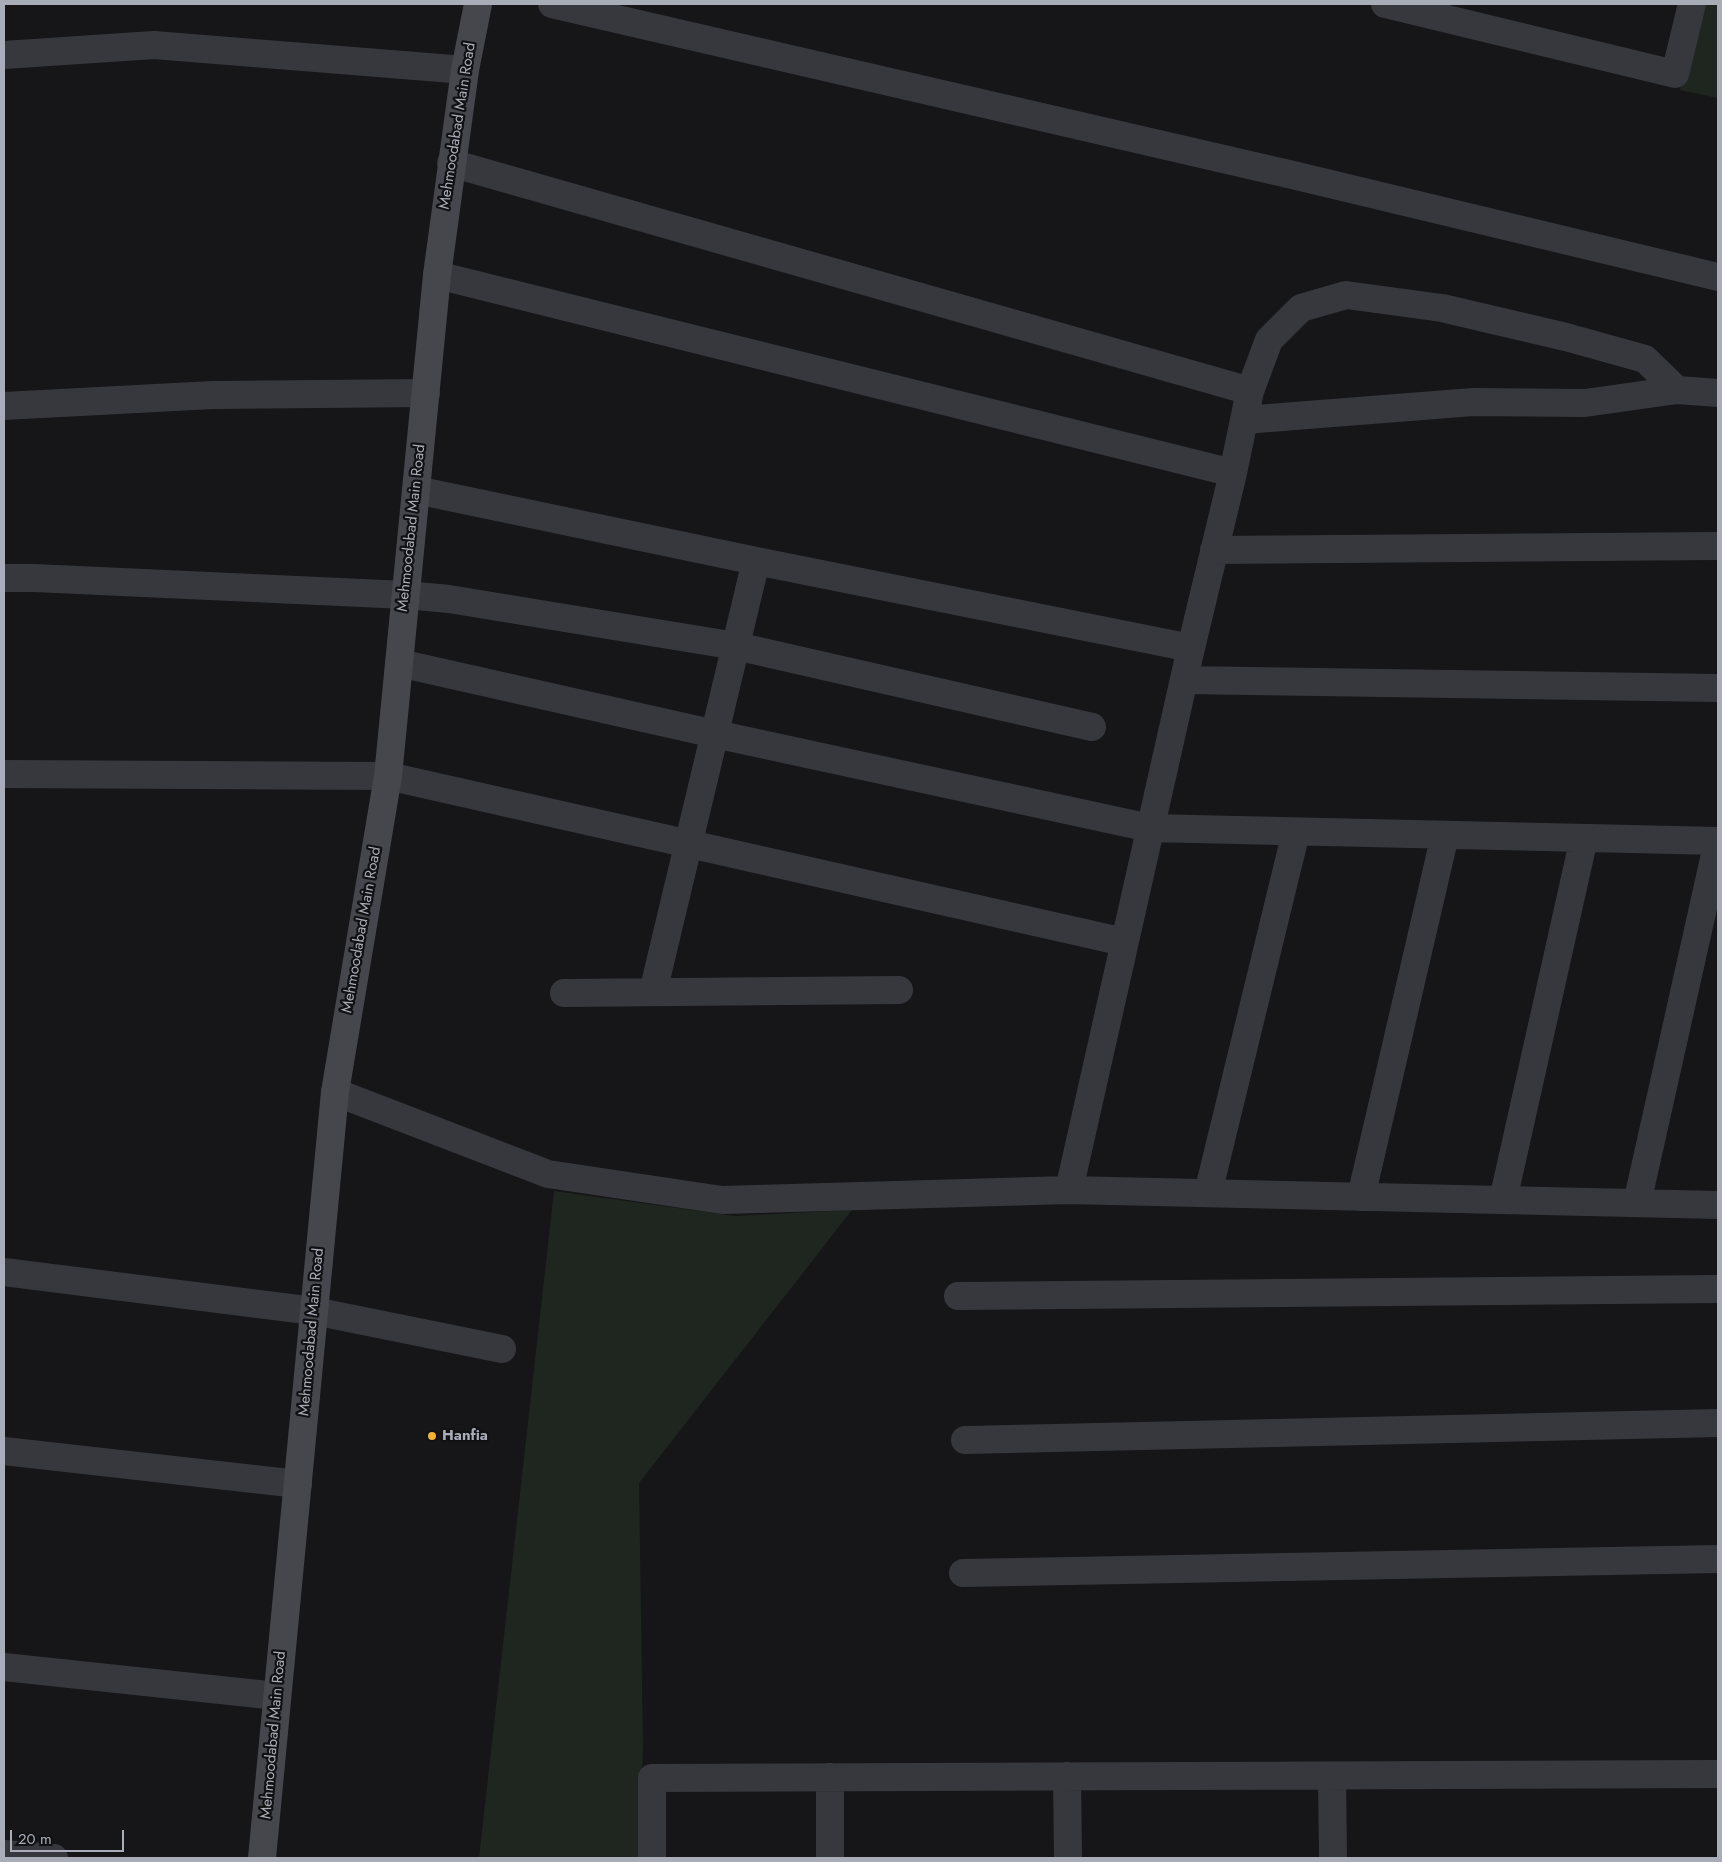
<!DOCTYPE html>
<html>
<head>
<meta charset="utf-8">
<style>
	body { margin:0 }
	#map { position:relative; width:1722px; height:1862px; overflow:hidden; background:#161618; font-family:Jost,sans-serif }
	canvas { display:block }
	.frame { position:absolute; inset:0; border:5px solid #a8adb8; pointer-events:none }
	.scale { position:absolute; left:10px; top:1830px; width:114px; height:22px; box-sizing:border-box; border:2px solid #a8adb8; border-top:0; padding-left:6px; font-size:15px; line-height:18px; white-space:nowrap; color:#a8adb8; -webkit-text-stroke:4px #111113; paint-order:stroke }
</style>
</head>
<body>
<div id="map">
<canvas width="1722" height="1862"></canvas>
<div class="frame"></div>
<div class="scale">20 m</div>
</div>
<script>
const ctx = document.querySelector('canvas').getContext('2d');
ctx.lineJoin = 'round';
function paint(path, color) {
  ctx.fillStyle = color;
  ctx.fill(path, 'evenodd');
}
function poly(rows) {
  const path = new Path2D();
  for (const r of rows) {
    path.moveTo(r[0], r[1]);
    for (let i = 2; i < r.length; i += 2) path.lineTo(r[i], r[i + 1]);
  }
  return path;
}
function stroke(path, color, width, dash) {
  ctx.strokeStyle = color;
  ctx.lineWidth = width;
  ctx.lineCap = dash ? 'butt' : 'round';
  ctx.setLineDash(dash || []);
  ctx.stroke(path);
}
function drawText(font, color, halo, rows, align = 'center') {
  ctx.font = font + ' Jost,sans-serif';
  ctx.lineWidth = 4.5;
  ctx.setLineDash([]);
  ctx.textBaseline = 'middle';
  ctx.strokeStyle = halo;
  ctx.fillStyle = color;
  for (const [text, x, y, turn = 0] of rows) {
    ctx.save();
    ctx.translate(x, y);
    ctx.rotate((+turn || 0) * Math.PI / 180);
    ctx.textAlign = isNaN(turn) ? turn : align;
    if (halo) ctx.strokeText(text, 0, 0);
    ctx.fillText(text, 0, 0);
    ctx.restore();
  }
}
paint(poly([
	[1699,4,1718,4,1718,98,1680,90],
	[554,1191,735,1216,852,1210,639,1483,643,1746,639,1858,479,1858]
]), '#1e261f');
stroke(poly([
	[552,4,1297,176,1718,277],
	[1385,4,1675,74,1692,4],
	[4,55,154,45,465,70],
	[451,163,1250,391],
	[437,275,1233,473],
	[4,406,213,395,426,393],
	[1244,420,1473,402,1585,403,1677,390,1718,393],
	[416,490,756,561,1191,648],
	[1214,550,1718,546],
	[4,578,34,578,406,595,449,599,736,646,1092,727],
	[399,663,715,734,1150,828,1718,841],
	[1184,680,1718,688],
	[4,774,388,776,1124,942],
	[653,992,756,561],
	[564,993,899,990],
	[335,1092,548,1174,722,1200,1069,1190,1718,1205],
	[1069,1190,1191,648,1233,473,1250,391,1269,340,1301,308,1346,295,1442,308,1566,337,1645,359,1677,390],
	[1208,1193,1296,832],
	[1361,1197,1445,835],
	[1503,1200,1584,838],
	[1637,1203,1718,841],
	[4,1272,314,1311,502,1349],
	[958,1296,1718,1289],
	[965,1440,1718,1423],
	[4,1451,298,1484],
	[963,1573,1718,1559],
	[4,1667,277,1696],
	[1067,1776,1068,1858],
	[1332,1776,1333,1858],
	[4,1854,54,1858],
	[652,1858,652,1778,1718,1774],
	[830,1858,830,1777]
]), '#37383d', 28);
stroke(poly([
	[262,1858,335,1092,388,776,437,275,465,70,478,4]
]), '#45474d', 28);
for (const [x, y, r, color] of [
	[432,1436,5,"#f2b134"]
]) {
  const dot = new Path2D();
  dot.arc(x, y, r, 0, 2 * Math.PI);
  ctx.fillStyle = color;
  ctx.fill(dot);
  stroke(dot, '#111113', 2);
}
drawText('15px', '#a8adb8', '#111113', [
	["Mehmoodabad Main Road",458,126,-81],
	["Mehmoodabad Main Road",412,528,-84],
	["Mehmoodabad Main Road",362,930,-80],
	["Mehmoodabad Main Road",312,1332,-85],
	["Mehmoodabad Main Road",274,1735,-85]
]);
drawText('bold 15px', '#a8adb8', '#111113', [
	["Hanfia",442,1436]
], 'left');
</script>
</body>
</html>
